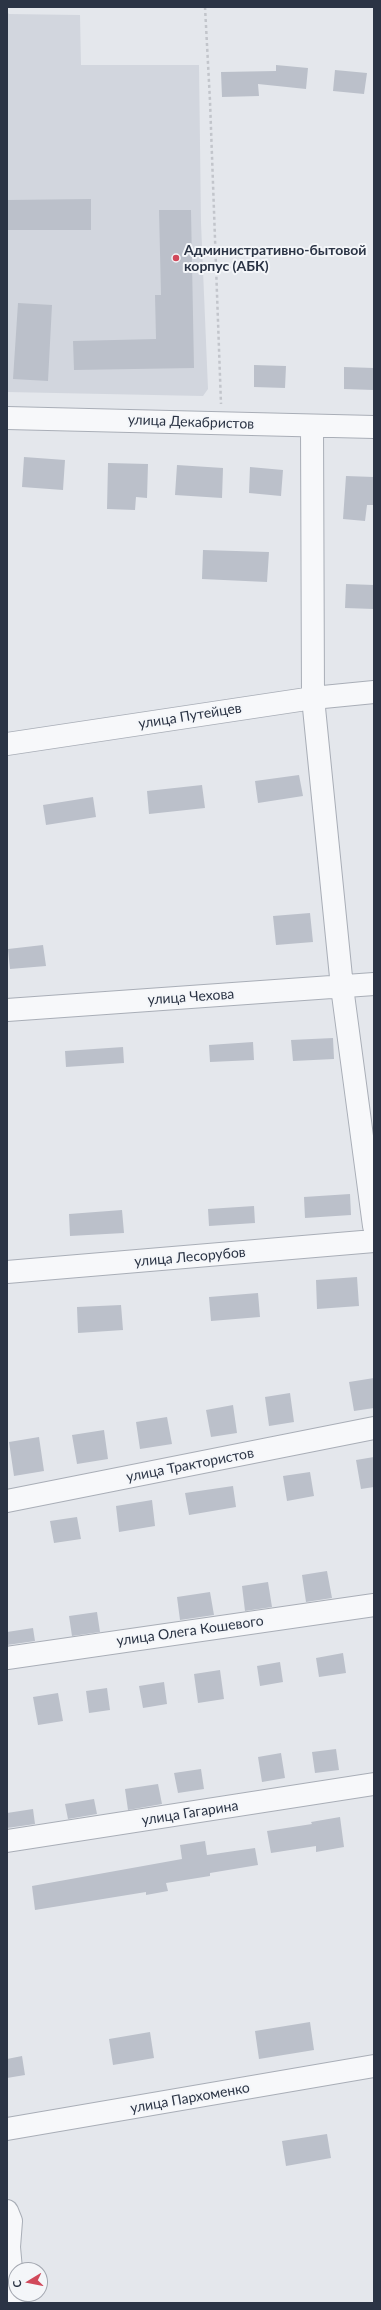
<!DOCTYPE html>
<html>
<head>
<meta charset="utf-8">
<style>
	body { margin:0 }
	#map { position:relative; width:381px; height:2310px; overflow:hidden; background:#e4e7ec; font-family:Lato,sans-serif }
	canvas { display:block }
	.frame { position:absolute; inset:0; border:8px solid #2b3445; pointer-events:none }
	.north { position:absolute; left:8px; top:2262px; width:40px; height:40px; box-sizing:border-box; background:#f4f6f9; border:1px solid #a4a8b1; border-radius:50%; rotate:260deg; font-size:11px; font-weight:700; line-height:16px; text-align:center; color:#2b3445 }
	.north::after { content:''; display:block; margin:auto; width:14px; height:18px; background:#d1495b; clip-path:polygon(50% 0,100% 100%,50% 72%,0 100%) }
</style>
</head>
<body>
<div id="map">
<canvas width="381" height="2310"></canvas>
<div class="frame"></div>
<div class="north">С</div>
</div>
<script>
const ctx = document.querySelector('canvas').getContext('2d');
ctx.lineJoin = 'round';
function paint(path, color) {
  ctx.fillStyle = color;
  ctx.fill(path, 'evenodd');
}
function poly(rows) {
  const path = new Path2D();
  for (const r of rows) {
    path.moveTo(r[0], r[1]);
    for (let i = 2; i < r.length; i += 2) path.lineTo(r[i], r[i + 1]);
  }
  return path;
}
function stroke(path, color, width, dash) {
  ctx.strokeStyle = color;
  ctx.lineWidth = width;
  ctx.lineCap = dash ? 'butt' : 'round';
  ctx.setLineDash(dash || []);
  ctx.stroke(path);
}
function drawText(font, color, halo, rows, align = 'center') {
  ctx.font = font + ' Lato,sans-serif';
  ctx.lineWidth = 4;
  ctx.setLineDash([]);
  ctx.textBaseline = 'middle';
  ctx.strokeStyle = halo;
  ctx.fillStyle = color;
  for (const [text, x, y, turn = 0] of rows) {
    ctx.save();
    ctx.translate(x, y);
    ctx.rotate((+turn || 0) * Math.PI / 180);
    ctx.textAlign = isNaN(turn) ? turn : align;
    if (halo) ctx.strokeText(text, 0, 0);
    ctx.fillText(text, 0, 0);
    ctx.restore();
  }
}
paint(poly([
	[7,12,9,14,80,15,81,65,199,65,201,223,208,389,203,396,7,392]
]), '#d2d6de');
paint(poly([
	[276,65,308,68,306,89,258,84,259,96,222,97,221,72,276,71],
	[335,70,367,73,364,94,333,91],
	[91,199,91,230,7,230,7,200],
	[159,210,191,210,194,368,74,370,73,341,156,339,155,295,161,295],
	[18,303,52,305,48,381,13,379],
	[254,365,286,366,285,388,254,387],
	[344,367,374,368,374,390,344,389],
	[24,457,65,460,63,490,22,487],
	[108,463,148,464,147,498,136,497,135,510,107,509],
	[177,465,223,468,222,498,175,495],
	[250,467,283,470,281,496,249,493],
	[346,476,374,477,374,505,367,505,365,521,343,519],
	[203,550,269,552,267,582,202,579],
	[346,584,374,585,374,609,345,608],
	[299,775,303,796,258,803,255,781],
	[202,785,205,808,149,814,147,791],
	[93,797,96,817,46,825,43,805],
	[310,913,313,942,276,945,273,916],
	[43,945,46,966,10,969,8,949],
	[333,1038,334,1059,293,1061,291,1040],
	[253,1042,254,1060,210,1062,209,1045],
	[123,1047,124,1063,66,1067,65,1051],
	[350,1194,351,1215,305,1218,304,1197],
	[254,1206,255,1223,209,1226,208,1209],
	[122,1210,124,1233,70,1236,69,1214],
	[357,1277,359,1306,317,1309,316,1280],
	[258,1293,260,1317,211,1321,209,1297],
	[121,1305,123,1330,78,1333,77,1307],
	[374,1378,374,1408,354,1411,349,1382],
	[290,1393,294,1422,269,1426,265,1397],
	[233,1405,237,1433,211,1437,206,1410],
	[167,1417,172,1444,140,1449,136,1422],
	[104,1430,108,1459,77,1464,72,1435],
	[39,1437,44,1471,14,1476,9,1442],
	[374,1457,374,1487,361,1489,356,1460],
	[310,1472,314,1496,287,1501,283,1476],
	[233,1486,236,1507,189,1515,185,1493],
	[152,1500,155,1526,119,1532,116,1506],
	[77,1517,81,1539,54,1543,50,1521],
	[327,1571,332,1598,306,1602,302,1575],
	[268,1582,272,1607,245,1611,242,1586],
	[210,1592,214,1615,180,1620,177,1597],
	[97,1612,100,1632,72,1636,69,1616],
	[33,1628,35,1641,7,1645,7,1632],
	[343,1653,346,1673,319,1677,316,1658],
	[280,1662,283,1682,260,1686,257,1666],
	[220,1670,224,1699,198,1703,194,1674],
	[164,1682,167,1704,143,1708,139,1686],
	[107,1688,110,1710,89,1713,86,1691],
	[58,1693,63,1721,38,1725,33,1697],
	[336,1749,339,1770,315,1773,312,1752],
	[281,1753,285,1778,262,1782,258,1757],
	[201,1769,204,1789,178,1793,174,1773],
	[158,1784,162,1804,128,1810,125,1789],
	[94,1799,97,1814,68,1819,65,1804],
	[33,1809,35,1824,7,1828,7,1813],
	[340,1817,344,1847,316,1852,316,1846,271,1853,267,1831,312,1824,311,1822],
	[205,1841,207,1855,255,1848,258,1865,210,1873,210,1876,166,1883,168,1891,146,1895,146,1892,35,1910,32,1886,182,1859,180,1845],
	[310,2022,314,2050,259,2059,255,2031],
	[150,2032,154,2058,113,2065,109,2039],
	[22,2056,25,2075,7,2078,7,2059],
	[327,2134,331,2158,286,2166,282,2141]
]), '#bbc0ca');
const minor = poly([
	[7,418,374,427],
	[312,426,313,698,342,987,374,1226],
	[7,744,313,698,374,692],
	[7,1010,374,984],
	[7,1272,374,1241],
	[7,1501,374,1428],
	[7,1658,374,1605],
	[7,1841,374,1784],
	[7,2129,374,2066],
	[7,2211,11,2221,9,2247,14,2303]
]);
stroke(minor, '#a9aeb7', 24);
stroke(poly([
	[205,7,210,101,221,404]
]), '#c2c5cb', 2.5, [3, 3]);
stroke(minor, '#f7f8fa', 22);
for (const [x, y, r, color] of [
	[176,258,4,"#d1495b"]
]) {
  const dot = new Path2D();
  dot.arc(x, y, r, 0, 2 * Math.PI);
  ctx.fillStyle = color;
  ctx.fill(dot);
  stroke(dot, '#f4f6f9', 1.5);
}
drawText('bold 14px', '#2b3445', '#f4f6f9', [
	["Административно-бытовой",184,250],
	["корпус (АБК)",184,266]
], 'left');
drawText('14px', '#2b3445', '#f4f6f9', [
	["улица Декабристов",191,422,2],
	["улица Путейцев",190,716,-9],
	["улица Чехова",191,997,-4],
	["улица Лесорубов",190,1257,-5],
	["улица Трактористов",190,1465,-11],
	["улица Олега Кошевого",190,1631,-8],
	["улица Гагарина",190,1813,-9],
	["улица Пархоменко",190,2098,-10]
]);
</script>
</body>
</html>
